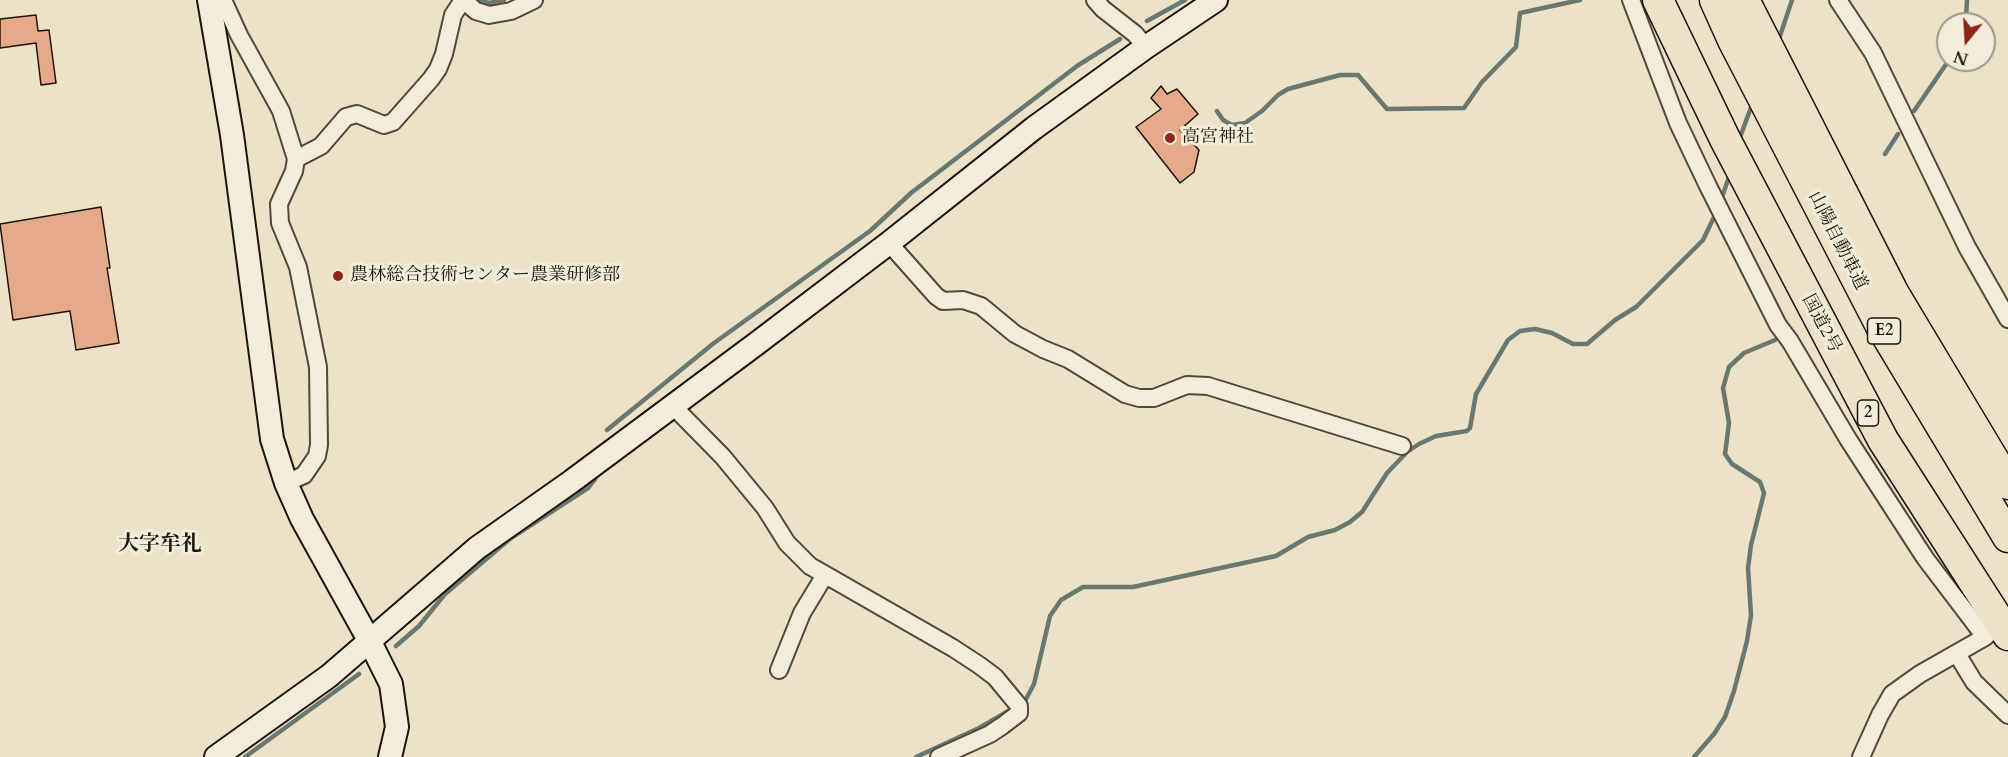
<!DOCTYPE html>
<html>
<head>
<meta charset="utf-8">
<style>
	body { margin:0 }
	#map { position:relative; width:2008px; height:757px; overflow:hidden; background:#ece2c8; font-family:Cardo,serif }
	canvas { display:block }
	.north { position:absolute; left:1936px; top:12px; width:60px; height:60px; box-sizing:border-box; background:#f3ecdb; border:2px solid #9f9687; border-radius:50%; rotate:198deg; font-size:16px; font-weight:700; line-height:24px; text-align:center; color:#201409 }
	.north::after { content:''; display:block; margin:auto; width:21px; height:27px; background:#8f2418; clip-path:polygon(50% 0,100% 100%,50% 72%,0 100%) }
</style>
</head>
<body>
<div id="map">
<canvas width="2008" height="757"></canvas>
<div class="north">N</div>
</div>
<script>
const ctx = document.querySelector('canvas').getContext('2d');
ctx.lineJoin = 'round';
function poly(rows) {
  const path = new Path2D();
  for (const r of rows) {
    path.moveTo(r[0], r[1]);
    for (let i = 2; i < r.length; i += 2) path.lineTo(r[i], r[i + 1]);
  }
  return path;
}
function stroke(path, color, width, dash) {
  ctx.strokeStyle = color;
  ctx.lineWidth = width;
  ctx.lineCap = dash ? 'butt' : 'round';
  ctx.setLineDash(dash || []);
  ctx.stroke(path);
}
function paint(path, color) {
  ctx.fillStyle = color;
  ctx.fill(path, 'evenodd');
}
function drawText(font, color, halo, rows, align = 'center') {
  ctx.font = font + ' Cardo,"Noto Serif JP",serif';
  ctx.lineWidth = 6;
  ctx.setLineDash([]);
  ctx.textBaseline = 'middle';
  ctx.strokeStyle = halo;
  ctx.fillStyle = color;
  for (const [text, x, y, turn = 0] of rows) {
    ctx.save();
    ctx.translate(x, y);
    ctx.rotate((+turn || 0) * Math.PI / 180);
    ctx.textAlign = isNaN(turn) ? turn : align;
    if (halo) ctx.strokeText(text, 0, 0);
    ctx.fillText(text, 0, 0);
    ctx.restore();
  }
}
stroke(poly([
	[479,0,489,3,504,0],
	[1147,21,1185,0],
	[1964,24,1966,18,1967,0],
	[1778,42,1792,0],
	[1217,111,1223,120,1232,125,1245,123,1262,111,1278,95,1288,89,1340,75,1358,75,1387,109,1464,108,1482,82,1516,47,1520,13,1580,0],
	[1914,111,1949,60],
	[1739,140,1753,102],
	[1885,154,1898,134],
	[1721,200,1730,174],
	[607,430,714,343,870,231,911,193,1077,66,1120,39],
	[396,646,419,626,445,594,511,538,588,488,595,479],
	[1026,699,1034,684,1050,616,1061,600,1083,587,1133,587,1276,556,1308,537,1335,530,1350,522,1362,512,1387,473,1407,452,1419,444,1436,436,1467,431,1470,428,1476,394,1508,340,1520,331,1535,329,1552,333,1573,344,1587,344,1615,320,1636,307,1703,240,1716,213],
	[245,757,359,674],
	[916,757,979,728,1010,710],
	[1694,757,1714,734,1725,717,1734,691,1747,641,1751,615,1748,568,1751,545,1764,493,1760,482,1732,464,1725,454,1729,423,1723,388,1729,367,1744,353,1775,340]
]), '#697972', 4.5);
const building = poly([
	[36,15,38,31,49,30,56,83,41,85,36,43,0,48,0,19,36,15],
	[1161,86,1167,94,1177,89,1198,114,1180,130,1199,150,1194,172,1180,183,1136,127,1161,109,1151,98,1161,86],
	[101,207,110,268,107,268,119,343,76,350,70,311,13,320,0,224,101,207]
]);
paint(building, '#e6a98a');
stroke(building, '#201409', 1.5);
const street = poly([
	[223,0,239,35,281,111,296,159,294,171,279,204,280,223,298,267,318,367,319,445,317,456,304,475,286,483],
	[1095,0,1103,9,1135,34,1146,47],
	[1631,0,1678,123,1708,186,1778,325,1790,341,1848,439,1925,558,1985,637],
	[1838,0,1873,53,1967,247,2008,319],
	[296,159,321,146,346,117,357,114,384,125,393,122,431,79,438,69,444,54,453,15,463,0,476,11,489,15,511,11,534,0],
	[889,243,936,296,943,301,963,300,981,306,1015,334,1043,349,1068,359,1125,394,1139,398,1154,398,1187,385,1208,386,1402,446],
	[673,406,723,457,765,508,787,543,810,566,953,648,979,665,995,677,1019,706,1019,713,1002,726,990,734,939,757],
	[1957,654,1974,682,2008,715],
	[779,670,802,613,825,575],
	[1861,757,1880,715,1892,694,1920,674,1985,637,1993,630]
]);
const secondary = poly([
	[209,0,232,135,272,439,286,483,302,519,370,642,391,684,397,727,390,757],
	[216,757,329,676,477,548,572,481,756,344,889,243,1034,128,1146,47,1216,0]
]);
const highway = poly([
	[1658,0,1725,139,1883,440,2008,635],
	[1715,0,1733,40,1881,326,2008,537],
	[1744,0,1894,294,2008,484]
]);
stroke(street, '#534839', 20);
stroke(secondary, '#201409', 26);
stroke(highway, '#201409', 33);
stroke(street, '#f3ecdb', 16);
stroke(secondary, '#f3ecdb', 22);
stroke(highway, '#ece2c8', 30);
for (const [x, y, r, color] of [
	[1170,138,6,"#8f2418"],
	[338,276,6,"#8f2418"]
]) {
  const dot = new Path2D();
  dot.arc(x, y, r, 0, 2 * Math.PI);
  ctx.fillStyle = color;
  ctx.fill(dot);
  stroke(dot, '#f3ecdb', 2);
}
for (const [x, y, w] of [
	[1884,331,33],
	[1868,413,21]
]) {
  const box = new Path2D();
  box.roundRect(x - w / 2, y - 13, w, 26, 4.5);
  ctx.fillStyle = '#f3ecdb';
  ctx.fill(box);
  stroke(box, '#201409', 1.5);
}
drawText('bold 16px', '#201409', null, [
	["E2",1884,331],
	["2",1868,413]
]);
drawText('18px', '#201409', '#f3ecdb', [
	["高宮神社",1182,138],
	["農林総合技術センター農業研修部",350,276]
], 'left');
drawText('18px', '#201409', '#f3ecdb', [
	["山陽自動車道",1837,241,63],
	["国道2号",1821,324,62]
]);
drawText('bold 21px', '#201409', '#f3ecdb', [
	["大字牟礼",160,545]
]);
</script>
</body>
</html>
